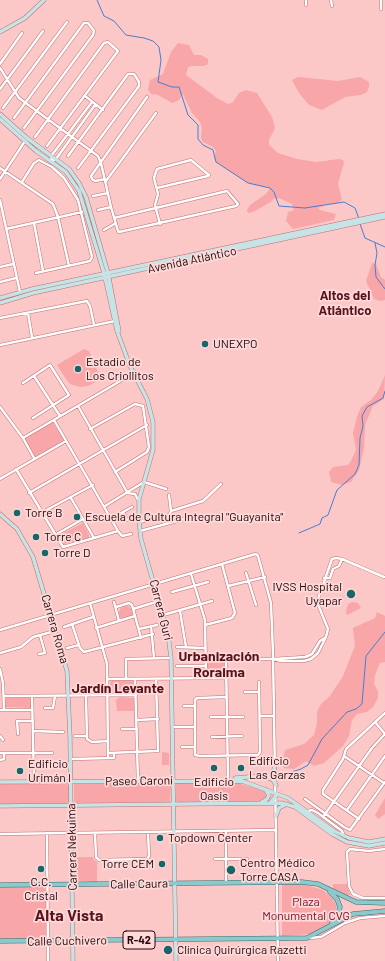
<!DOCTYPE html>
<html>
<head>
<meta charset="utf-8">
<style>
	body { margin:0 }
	canvas { display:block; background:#fcc7c7 }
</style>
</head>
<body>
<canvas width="385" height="961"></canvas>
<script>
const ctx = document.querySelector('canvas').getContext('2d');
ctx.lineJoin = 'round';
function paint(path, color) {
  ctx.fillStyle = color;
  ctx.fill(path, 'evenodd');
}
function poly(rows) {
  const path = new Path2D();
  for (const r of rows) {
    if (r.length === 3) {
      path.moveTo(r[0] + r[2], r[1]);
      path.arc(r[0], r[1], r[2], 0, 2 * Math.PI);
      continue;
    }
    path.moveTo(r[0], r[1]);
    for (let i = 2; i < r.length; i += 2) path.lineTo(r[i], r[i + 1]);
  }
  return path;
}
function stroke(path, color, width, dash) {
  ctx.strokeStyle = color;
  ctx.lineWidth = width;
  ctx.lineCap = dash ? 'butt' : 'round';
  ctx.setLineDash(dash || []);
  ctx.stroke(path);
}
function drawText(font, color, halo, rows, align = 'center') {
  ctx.font = font + ' Barlow,sans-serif';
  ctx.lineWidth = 3.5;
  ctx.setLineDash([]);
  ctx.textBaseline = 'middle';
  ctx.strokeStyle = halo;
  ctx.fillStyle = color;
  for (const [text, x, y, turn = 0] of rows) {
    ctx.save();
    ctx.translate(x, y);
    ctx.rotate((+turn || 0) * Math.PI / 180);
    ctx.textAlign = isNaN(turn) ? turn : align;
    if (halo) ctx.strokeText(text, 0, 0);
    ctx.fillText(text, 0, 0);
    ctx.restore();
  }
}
paint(poly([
	[178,43,189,45,194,55,201,55,208,59,208,64,204,66,192,66,188,67,186,75,217,98,228,104,233,102,239,93,246,90,257,93,272,117,275,128,269,140,269,145,278,153,297,159,316,162,339,159,343,160,344,163,338,183,342,200,337,203,325,205,318,208,320,210,336,214,334,220,293,229,286,221,288,212,294,210,292,204,279,198,273,199,271,202,253,212,248,213,247,210,250,205,266,194,270,188,248,183,216,162,214,158,216,151,213,147,203,142,201,138,202,128,200,122,192,113,183,94,179,100,172,103,158,95,151,94,148,89,150,80,163,74,171,52],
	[298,77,338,81,360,77,369,82,369,87,367,92,361,95,345,97,322,110,309,105,299,93,292,80],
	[372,263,376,264,381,277,385,280,385,300,380,301,374,299,366,281],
	[84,349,89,351,101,379,88,386,80,387,70,384,66,379,57,365],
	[385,375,384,399,373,406,365,425,364,448,359,470,351,482,342,485,331,482,329,472,333,467,348,465,351,461,356,450,353,433,357,417,361,407,371,400,378,391],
	[52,421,65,442,34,457,24,438],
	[83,523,89,535,89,538,63,544,58,536],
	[352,602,358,603,361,608,347,615,346,612,348,604],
	[126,613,7],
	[377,612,385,616,385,662,380,663,375,675,374,684,378,691,378,698,373,707,367,712,357,714,352,720,349,736,343,746,324,763,314,766,306,761,294,769,284,768,282,763,285,750,304,744,314,735,317,723,317,712,321,704,330,696,343,676,355,646,353,628,375,618],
	[210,661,224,661,224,677,209,676,207,666],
	[112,680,133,681,134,692,111,692,110,682],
	[120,697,134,698,135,711,117,711,116,700],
	[6,698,30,698,31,708,5,707],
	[162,752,169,753,169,765,162,765],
	[231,781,264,791,267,797,263,801,178,802,176,801,176,783],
	[171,783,170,802,74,803,74,784],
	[0,784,67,784,70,787,70,801,65,804,0,805],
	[385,798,385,814,378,819,375,815],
	[76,857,93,857,94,860,97,862,97,882,76,881],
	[282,884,303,884,323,890,333,899,336,905,337,912,333,921,328,925,310,934,282,936],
	[333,884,347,884,350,895,346,896,333,889],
	[43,886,46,890,46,939,0,940,0,887]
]), '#f8a6a8');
stroke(poly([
	[97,0,104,16,114,21,126,35,144,38,153,41,159,47,161,60,158,82,172,87,179,87,188,115,198,125,198,139,203,145,213,150,216,162,248,183,270,188,274,192,279,206,305,208,344,202,355,208,359,219],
	[360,224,365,238,385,247],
	[375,243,377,253,375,265,376,277,385,289],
	[299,533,320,524,322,518,328,515,337,490,355,474,359,465,360,438,363,426,362,416,367,407,383,398,385,391],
	[285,774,301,769,308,765,322,739,347,712,356,709,362,704,366,656,385,632]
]), '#467ed2', 1);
const street = poly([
	[306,0,306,5],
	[331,0,332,6],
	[381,0,381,9],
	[0,64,22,33],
	[0,68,19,98,98,156,101,163,111,207,118,231,119,232,236,206,238,204,227,191,114,218],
	[0,89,43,31],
	[85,96,103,110],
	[3,108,67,22],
	[14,118,84,23,88,23,94,31,93,35,24,128],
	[35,137,104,43,108,42,118,51,47,146],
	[68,156,128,74,134,74,139,82,139,86,78,168],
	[52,161,51,156,55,151,92,102],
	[52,161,56,159,95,105],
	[0,168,53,204,58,217,69,266],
	[0,179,25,141],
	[105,179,95,181,92,179,91,176,147,97],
	[106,181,156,113],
	[22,182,34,163,39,160,52,167,64,178,78,200,92,257,90,261,36,273],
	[157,188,208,176],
	[93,196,108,193],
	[0,200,20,292],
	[98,210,111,207],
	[34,223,43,271],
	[160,224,155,205,158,194,154,178,157,169,191,160,209,175],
	[6,229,82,212],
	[104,230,116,223],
	[0,267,13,264],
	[0,282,16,278],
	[28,313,32,337],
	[0,318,87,301,90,306,94,325],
	[0,345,115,321],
	[34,376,60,416],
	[23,383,50,365,69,395,33,418],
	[78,406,127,492],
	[0,407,23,438,34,458],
	[54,420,118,531,122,536,131,534],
	[90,429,135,404,143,406,149,447,147,452,115,472],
	[23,438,134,373],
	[16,469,63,547,118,531],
	[0,479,66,441],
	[29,493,147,425],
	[127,493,135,494,138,500],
	[169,495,171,511],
	[71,498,94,538],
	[105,506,144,482,166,489],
	[123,512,127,520],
	[41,513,93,485],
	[112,518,132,507],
	[139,522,169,515,171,511,203,501,221,484],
	[140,531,188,518],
	[55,535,83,519],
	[246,573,256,605],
	[191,574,205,620,206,678],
	[324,578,330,578,333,569,339,566,342,559],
	[228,586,265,577],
	[172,592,208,582],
	[114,602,119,621],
	[90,603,107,664,108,758],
	[116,607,129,603,132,605,141,638],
	[133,609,159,601],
	[180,611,186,647],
	[163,615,212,601],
	[72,624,80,648,84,652,153,634],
	[205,625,232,618,235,613,222,564],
	[151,626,154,658],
	[64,627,93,617],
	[96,628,135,616],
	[139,629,157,625],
	[0,630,252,555,256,554,258,556,271,603,273,654,278,961],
	[177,647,205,648],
	[67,648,79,645],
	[0,653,21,647,33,637,55,631],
	[39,654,45,653,40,635],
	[206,659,274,659,305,657,312,654,320,641,326,637],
	[226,659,228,780],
	[274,659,281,661,304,661,311,659,318,653,326,637,328,629,317,602,332,559,336,558,342,559,384,577],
	[177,666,206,666],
	[0,669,3,683,4,710],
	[108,679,226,678],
	[126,679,126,659,171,658],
	[135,679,138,781],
	[245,692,259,692],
	[86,695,87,739,92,742,108,741],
	[4,696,136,695],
	[32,696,34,782],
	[226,697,197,698,195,700,195,755,200,756,258,755,260,752,259,682],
	[184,706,194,706],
	[45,708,53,708,55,696],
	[0,710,32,710],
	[260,716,274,716],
	[211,717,243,717],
	[137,720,158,719],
	[375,722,385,734],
	[173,727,194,727],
	[122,729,137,729],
	[33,731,63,732],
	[18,734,17,721,33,721],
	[0,736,3,740],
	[75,736,87,736],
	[212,737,242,736],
	[182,747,194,747],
	[0,753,52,753],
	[108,753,158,751,156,679],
	[344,756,384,783],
	[70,759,114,758,114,753],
	[0,760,4,759,4,753],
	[305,799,344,827,350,830,385,782],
	[347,810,385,756],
	[308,811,312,810,318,813,342,831,344,836],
	[323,817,372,748,385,734],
	[359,819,323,794,323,790,343,759,346,749,385,713],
	[226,831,226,882],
	[47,833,48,961],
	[95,833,96,857,99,860,147,859,149,856,148,832],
	[0,834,276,830],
	[385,849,369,851,350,849,347,852,349,886,353,894,363,898,385,898],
	[215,859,247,859],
	[309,938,321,937,345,923,360,918,385,916]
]);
const secondary = poly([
	[0,32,25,18,44,0],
	[0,114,27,138,69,169,79,183,86,197,108,273,119,331],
	[0,119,36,151,66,172,79,191,104,273,117,331,130,366,147,399,153,422,153,450,139,499,139,520,141,539,168,634,171,658,176,961],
	[0,298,32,289,385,214],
	[0,303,33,293,385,217],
	[0,514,17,529,33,557,67,671,70,737,73,961],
	[266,777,273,780,276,785],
	[235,778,273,775,275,764],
	[0,782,242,781,288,798,334,831,349,838,369,842,385,839],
	[262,802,267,799,269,795,265,789],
	[270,803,276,796],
	[0,806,282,803,295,807,332,834,347,842,369,846,385,843],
	[276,816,279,808,287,804]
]);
const primary = poly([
	[0,885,302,882,318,884,356,902,385,903],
	[330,892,337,899,340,907,338,915,332,923],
	[0,941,307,938,353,914,385,911]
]);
stroke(street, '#bf6f72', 3.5);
stroke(secondary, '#bf6f72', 4.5);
stroke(primary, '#366d70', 5);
stroke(street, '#fff', 2.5);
stroke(secondary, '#c6e4e5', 3.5);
stroke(primary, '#8dc9cb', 4);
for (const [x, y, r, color] of [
	[205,344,4,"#176669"],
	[78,369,4,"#176669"],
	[17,513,4,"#176669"],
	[77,517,4,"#176669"],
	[36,537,4,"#176669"],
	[45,553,4,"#176669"],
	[351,594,5,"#176669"],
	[214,768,4,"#176669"],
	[241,768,4,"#176669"],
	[20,771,4,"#176669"],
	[160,838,4,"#176669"],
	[162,864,4,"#176669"],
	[41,869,4,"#176669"],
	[231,870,5,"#176669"],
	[168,950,5,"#176669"]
]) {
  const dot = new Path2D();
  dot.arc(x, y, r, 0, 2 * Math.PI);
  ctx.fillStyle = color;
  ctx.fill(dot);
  stroke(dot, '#fdd9d9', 1.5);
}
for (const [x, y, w] of [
	[139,940,32]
]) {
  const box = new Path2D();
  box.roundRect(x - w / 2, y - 9, w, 18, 3);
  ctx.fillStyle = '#fdd9d9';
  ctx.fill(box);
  stroke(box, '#230608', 1);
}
drawText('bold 11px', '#230608', null, [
	["R-42",139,940]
]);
drawText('12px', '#230608', '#fdd9d9', [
	["Avenida Atlántico",192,260,-12],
	["Carrera Guri",161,610,76],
	["Carrera Roma",55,629,74],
	["Paseo Caroní",139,781,-1],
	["Carrera Nekuima",72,847,-91],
	["Calle Caura",139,884,-1],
	["Calle Cuchivero",67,941,-1]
]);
drawText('12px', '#230608', '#fdd9d9', [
	["UNEXPO",213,344],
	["Estadio de",86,362],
	["Los Criollitos",86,376],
	["Torre B",25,513],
	["Escuela de Cultura Integral \"Guayanita\"",85,517],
	["Torre C",44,537],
	["Torre D",53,553],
	["IVSS Hospital",342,587,"right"],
	["Uyapar",342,601,"right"],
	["Edificio",249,761],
	["Las Garzas",249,775],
	["Edificio",28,764],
	["Urimán I",28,778],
	["Edificio",214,782,"center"],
	["Oasis",214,796,"center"],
	["Topdown Center",168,838],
	["Centro Médico",240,863],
	["Torre CASA",240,877],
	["Torre CEM",154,864,"right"],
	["C.C.",41,882,"center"],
	["Cristal",41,896,"center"],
	["Clínica Quirúrgica Razetti",177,950]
], 'left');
drawText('12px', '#760b21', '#fdd9d9', [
	["Plaza",306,902],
	["Monumental CVG",306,916]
]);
drawText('bold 13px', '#58121b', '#fdd9d9', [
	["Altos del",345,296],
	["Atlántico",345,311]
]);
drawText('bold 14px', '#58121b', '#fdd9d9', [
	["Urbanización",219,656],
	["Roraima",219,672],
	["Jardín Levante",118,688]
]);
drawText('bold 16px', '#58121b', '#fdd9d9', [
	["Alta Vista",69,916]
]);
</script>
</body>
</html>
